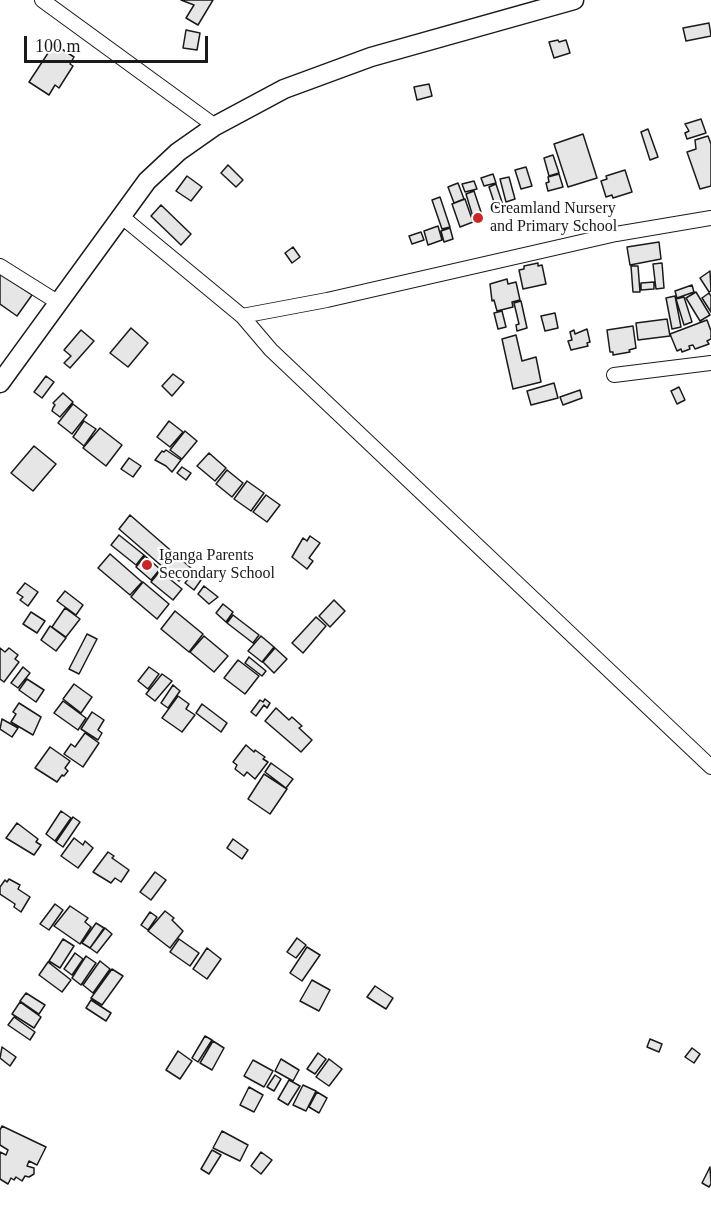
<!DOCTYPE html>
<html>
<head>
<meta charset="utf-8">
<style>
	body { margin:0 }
	#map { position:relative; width:711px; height:1214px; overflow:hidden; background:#fff; font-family:"Times New Roman",serif }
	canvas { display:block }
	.scale { position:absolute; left:24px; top:36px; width:184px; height:27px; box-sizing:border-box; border:3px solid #1a1a1a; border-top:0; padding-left:8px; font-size:18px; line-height:21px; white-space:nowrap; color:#1a1a1a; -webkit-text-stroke:4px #fff; paint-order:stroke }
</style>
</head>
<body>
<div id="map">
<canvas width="711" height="1214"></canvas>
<div class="scale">100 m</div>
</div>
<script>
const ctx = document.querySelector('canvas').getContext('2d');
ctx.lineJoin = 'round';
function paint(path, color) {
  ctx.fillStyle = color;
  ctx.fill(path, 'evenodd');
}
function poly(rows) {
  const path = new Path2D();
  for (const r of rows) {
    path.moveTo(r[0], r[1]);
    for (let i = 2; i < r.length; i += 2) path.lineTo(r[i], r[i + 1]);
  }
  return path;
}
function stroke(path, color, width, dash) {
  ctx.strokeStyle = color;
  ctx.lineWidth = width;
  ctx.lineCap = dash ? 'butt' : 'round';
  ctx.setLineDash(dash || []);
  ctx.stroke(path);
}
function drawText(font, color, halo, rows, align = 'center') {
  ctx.font = font + ' "Times New Roman",serif';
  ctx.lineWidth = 4.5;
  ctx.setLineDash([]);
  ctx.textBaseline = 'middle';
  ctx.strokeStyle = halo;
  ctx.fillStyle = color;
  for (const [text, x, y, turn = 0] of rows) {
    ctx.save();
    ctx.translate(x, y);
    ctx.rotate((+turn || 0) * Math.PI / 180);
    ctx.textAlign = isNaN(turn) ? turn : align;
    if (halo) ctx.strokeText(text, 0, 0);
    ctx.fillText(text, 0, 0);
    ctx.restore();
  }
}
const building = poly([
	[181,0,213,0,198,25,186,18,194,5,181,0],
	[709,23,711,36,686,41,683,28,709,23],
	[186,30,200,33,197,50,183,48,186,30],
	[558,40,559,42,566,40,570,53,554,58,549,42,558,40],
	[54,44,74,57,70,64,73,66,59,88,55,85,49,95,29,82,54,44],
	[429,84,432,96,417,100,414,87,429,84],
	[701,119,706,133,687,139,685,133,689,131,685,124,701,119],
	[648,129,658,157,650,160,641,132,648,129],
	[583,134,597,178,568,187,554,144,583,134],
	[708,136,711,144,711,186,700,189,687,152,696,149,695,140,708,136],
	[553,155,559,173,549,176,544,158,553,155],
	[228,165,243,180,236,187,221,173,228,165],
	[526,167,532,186,521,189,515,170,526,167],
	[625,170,632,192,613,198,612,195,606,197,601,181,607,179,606,176,625,170],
	[493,174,496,183,484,186,481,178,493,174],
	[559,174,563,187,548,191,546,183,549,182,548,177,559,174],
	[187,176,202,187,191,201,176,191,187,176],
	[509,177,515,199,506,202,500,179,509,177],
	[474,181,477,189,465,192,462,184,474,181],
	[458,183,464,199,454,203,448,187,458,183],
	[496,184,503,205,496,208,489,187,496,184],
	[474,191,482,215,473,217,466,194,474,191],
	[440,197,450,227,442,229,432,200,440,197],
	[465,199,473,222,460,227,452,204,465,199],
	[161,205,191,234,181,245,151,216,161,205],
	[438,226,442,240,428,245,424,231,438,226],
	[450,228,453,239,444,242,441,231,450,228],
	[421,232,424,240,412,244,409,236,421,232],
	[659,242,661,259,630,265,627,247,659,242],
	[293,247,300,257,292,263,285,253,293,247],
	[538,263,538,266,542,265,546,284,523,289,519,270,524,269,524,266,538,263],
	[662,263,664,288,656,289,653,264,662,263],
	[631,266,638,266,640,292,633,292,631,266],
	[710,271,711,291,709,292,700,278,710,271],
	[0,273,32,295,17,316,0,304,0,273],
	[507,279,508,284,516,282,520,300,512,302,513,307,497,311,494,300,492,301,490,284,507,279],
	[654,282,654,289,641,290,641,283,654,282],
	[692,285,694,292,677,298,675,291,692,285],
	[696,292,710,315,700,321,686,298,696,292],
	[709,293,711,296,711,312,702,298,709,293],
	[675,296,681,327,672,329,666,298,675,296],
	[684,297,692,322,684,325,676,299,684,297],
	[521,301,527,328,517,331,516,325,519,324,514,303,521,301],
	[502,311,506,327,498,329,494,313,502,311],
	[555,313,558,328,545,331,541,316,555,313],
	[667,319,670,336,638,340,636,323,667,319],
	[707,320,711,331,711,339,707,341,709,344,695,349,693,345,689,346,690,349,682,352,681,349,677,351,670,334,707,320],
	[633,326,636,348,629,350,630,352,613,355,613,352,610,352,607,330,633,326],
	[131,328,148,343,128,367,110,353,131,328],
	[587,329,590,342,587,343,588,346,571,350,568,341,572,340,570,332,574,330,575,334,587,329],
	[81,330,94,341,70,368,64,363,71,356,64,350,81,330],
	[516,335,522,361,536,357,541,382,513,389,502,339,516,335],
	[173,374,184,382,172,396,162,386,173,374],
	[46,376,54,382,42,398,34,392,46,376],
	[554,383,558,398,531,405,527,391,554,383],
	[679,387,685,400,677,404,671,391,679,387],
	[580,390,582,398,563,405,560,397,580,390],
	[63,393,73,402,60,417,52,411,53,408,55,405,53,403,63,393],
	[73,404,87,415,72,434,58,423,73,404],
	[84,421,96,429,84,446,73,437,84,421],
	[169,421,183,432,170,447,157,437,169,421],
	[100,428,122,445,106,466,83,448,100,428],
	[185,431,197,441,182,459,170,450,185,431],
	[34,446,56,464,33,491,11,473,34,446],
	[166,450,181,460,172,472,166,466,155,460,162,451,164,452,166,450],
	[209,453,226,468,215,481,197,466,209,453],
	[129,458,141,466,133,477,121,469,129,458],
	[182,467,191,473,186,480,177,473,182,467],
	[227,470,243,483,232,497,216,484,227,470],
	[247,481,264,493,251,511,234,499,247,481],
	[266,495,280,505,267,522,253,512,266,495],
	[130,515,191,568,179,581,119,529,130,515],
	[119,535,144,555,136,565,111,545,119,535],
	[310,536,320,543,309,558,313,561,307,569,292,557,303,538,307,541,310,536],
	[110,554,142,582,130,595,98,568,110,554],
	[145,556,160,569,151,580,136,567,145,556],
	[160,571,182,589,173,600,151,582,160,571],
	[192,574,201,580,194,590,185,583,192,574],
	[143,582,169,604,157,619,131,597,143,582],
	[25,583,38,592,28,606,20,600,23,597,17,593,25,583],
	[204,586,218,597,209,604,198,594,204,586],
	[65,591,83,605,76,615,57,601,65,591],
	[334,600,345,611,330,627,319,616,334,600],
	[223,604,233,612,226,622,216,613,223,604],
	[65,608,80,619,66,637,52,627,65,608],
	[175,611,203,634,189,652,161,629,175,611],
	[31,612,45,621,37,633,23,624,31,612],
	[233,615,259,635,253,643,227,623,233,615],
	[316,617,326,626,303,653,292,643,316,617],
	[50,626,66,638,56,651,41,640,50,626],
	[87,634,97,639,79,674,69,669,87,634],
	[204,636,228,656,214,672,190,652,204,636],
	[261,636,274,647,262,662,248,651,261,636],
	[0,648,5,652,9,648,18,655,15,659,19,662,4,682,0,679,0,648],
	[275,648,287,659,274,673,263,662,275,648],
	[249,657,266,671,262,676,245,663,249,657],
	[238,660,259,676,245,694,224,678,238,660],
	[23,667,30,673,18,688,11,683,23,667],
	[149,667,159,674,148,689,138,681,149,667],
	[162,674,172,681,155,701,146,694,162,674],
	[27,679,44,690,36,702,19,690,27,679],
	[74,684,92,697,81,713,63,699,74,684],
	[173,685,180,691,168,708,161,703,173,685],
	[178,696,189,704,186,709,195,715,182,732,162,718,178,696],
	[265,699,270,703,267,708,264,705,256,716,251,712,260,700,263,702,265,699],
	[63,701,86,718,78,730,54,713,63,701],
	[19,703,41,717,33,735,11,722,16,714,13,712,19,703],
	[202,704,227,723,221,732,196,713,202,704],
	[276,708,289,720,292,717,302,726,299,728,312,740,301,752,265,721,276,708],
	[92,712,104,720,98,730,102,733,98,740,81,729,92,712],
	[2,719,18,728,12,737,0,729,2,719],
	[85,733,99,743,83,767,64,754,71,744,75,747,85,733],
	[246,745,254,752,255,750,265,757,263,759,268,762,255,779,247,772,244,776,235,769,237,765,233,762,246,745],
	[50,747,70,761,65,768,68,771,64,776,62,775,57,782,35,768,50,747],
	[271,763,293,779,286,788,265,772,271,763],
	[264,774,287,789,270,814,248,799,264,774],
	[61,811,71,818,55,841,46,834,61,811],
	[73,817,80,822,63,847,56,842,73,817],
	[17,823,38,839,36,842,41,845,34,855,6,838,17,823],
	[74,838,83,845,85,841,93,848,78,868,61,856,74,838],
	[233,839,248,850,242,859,227,848,233,839],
	[108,852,114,856,112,858,129,870,121,882,115,878,111,883,93,872,108,852],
	[155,872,166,880,151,900,140,892,155,872],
	[9,879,20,885,18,889,30,897,21,912,14,907,15,904,0,894,0,887,5,880,7,882,9,879],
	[55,904,63,910,49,930,40,924,55,904],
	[70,906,88,918,85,922,91,927,80,944,54,926,70,906],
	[165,911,174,918,172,920,183,931,170,948,148,931,165,911],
	[150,912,157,917,148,930,141,925,150,912],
	[96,923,104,928,90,948,82,943,96,923],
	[105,928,112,934,97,953,90,948,105,928],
	[297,938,306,945,296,958,287,952,297,938],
	[63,939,74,946,60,968,49,961,63,939],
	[179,939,199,953,190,966,170,952,179,939],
	[307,947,320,955,302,981,290,973,307,947],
	[207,948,221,959,207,979,193,969,207,948],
	[75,953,83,959,72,975,64,969,75,953],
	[86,956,96,963,81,985,72,978,86,956],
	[100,961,110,969,93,993,83,985,100,961],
	[48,962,71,980,62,992,39,975,48,962],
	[112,969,123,976,102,1005,91,998,112,969],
	[312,980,330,990,319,1011,300,1001,312,980],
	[375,986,393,998,386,1009,367,997,375,986],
	[26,993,45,1005,39,1014,20,1001,26,993],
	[91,1000,111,1013,106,1021,86,1008,91,1000],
	[20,1002,41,1017,34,1028,12,1014,20,1002],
	[14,1017,35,1032,30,1040,8,1025,14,1017],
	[205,1036,212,1040,198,1062,192,1058,205,1036],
	[650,1039,662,1044,659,1052,647,1047,650,1039],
	[213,1041,224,1048,212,1070,200,1063,213,1041],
	[2,1047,16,1057,10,1066,0,1058,2,1047],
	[692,1048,700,1054,694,1063,685,1057,692,1048],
	[178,1051,192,1061,180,1079,166,1070,178,1051],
	[318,1053,326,1059,315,1074,307,1069,318,1053],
	[281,1059,299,1070,293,1081,275,1071,281,1059],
	[329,1059,342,1069,329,1086,316,1077,329,1059],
	[253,1060,273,1071,264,1087,244,1076,253,1060],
	[275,1075,281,1079,274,1091,267,1087,275,1075],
	[289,1080,300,1086,288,1105,278,1099,289,1080],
	[303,1085,316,1091,306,1111,293,1105,303,1085],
	[249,1087,263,1095,254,1112,240,1105,249,1087],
	[317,1092,327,1098,319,1113,309,1107,317,1092],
	[2,1126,46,1147,37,1165,29,1161,27,1166,34,1168,34,1174,29,1177,25,1176,22,1181,16,1177,14,1180,11,1178,8,1184,0,1179,0,1152,6,1155,8,1150,0,1145,0,1130,2,1126],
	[222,1131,248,1145,240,1161,213,1148,222,1131],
	[212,1150,221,1155,209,1174,201,1169,212,1150],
	[261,1152,272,1160,261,1174,251,1166,261,1152],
	[710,1167,711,1184,709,1187,702,1183,710,1167]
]);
paint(building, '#e6e6e6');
stroke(building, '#1a1a1a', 1.5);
const minor = poly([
	[42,0,215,126],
	[121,216,242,316,271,350,711,767],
	[0,266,59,303],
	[242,316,327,300,616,234,711,218],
	[614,375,711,363]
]);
const major = poly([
	[0,383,147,181,178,152,215,126,284,89,371,57,574,0]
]);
stroke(minor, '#1a1a1a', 16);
stroke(major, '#1a1a1a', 21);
stroke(minor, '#fff', 14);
stroke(major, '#fff', 18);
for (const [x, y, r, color] of [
	[478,218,6,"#c62828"],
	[147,565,6,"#c62828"]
]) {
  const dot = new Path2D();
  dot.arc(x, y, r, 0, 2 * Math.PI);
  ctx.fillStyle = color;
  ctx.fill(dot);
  stroke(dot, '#fff', 2);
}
drawText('16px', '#1a1a1a', '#fff', [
	["Creamland Nursery",490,209],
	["and Primary School",490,227],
	["Iganga Parents",159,556],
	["Secondary School",159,574]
], 'left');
</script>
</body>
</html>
